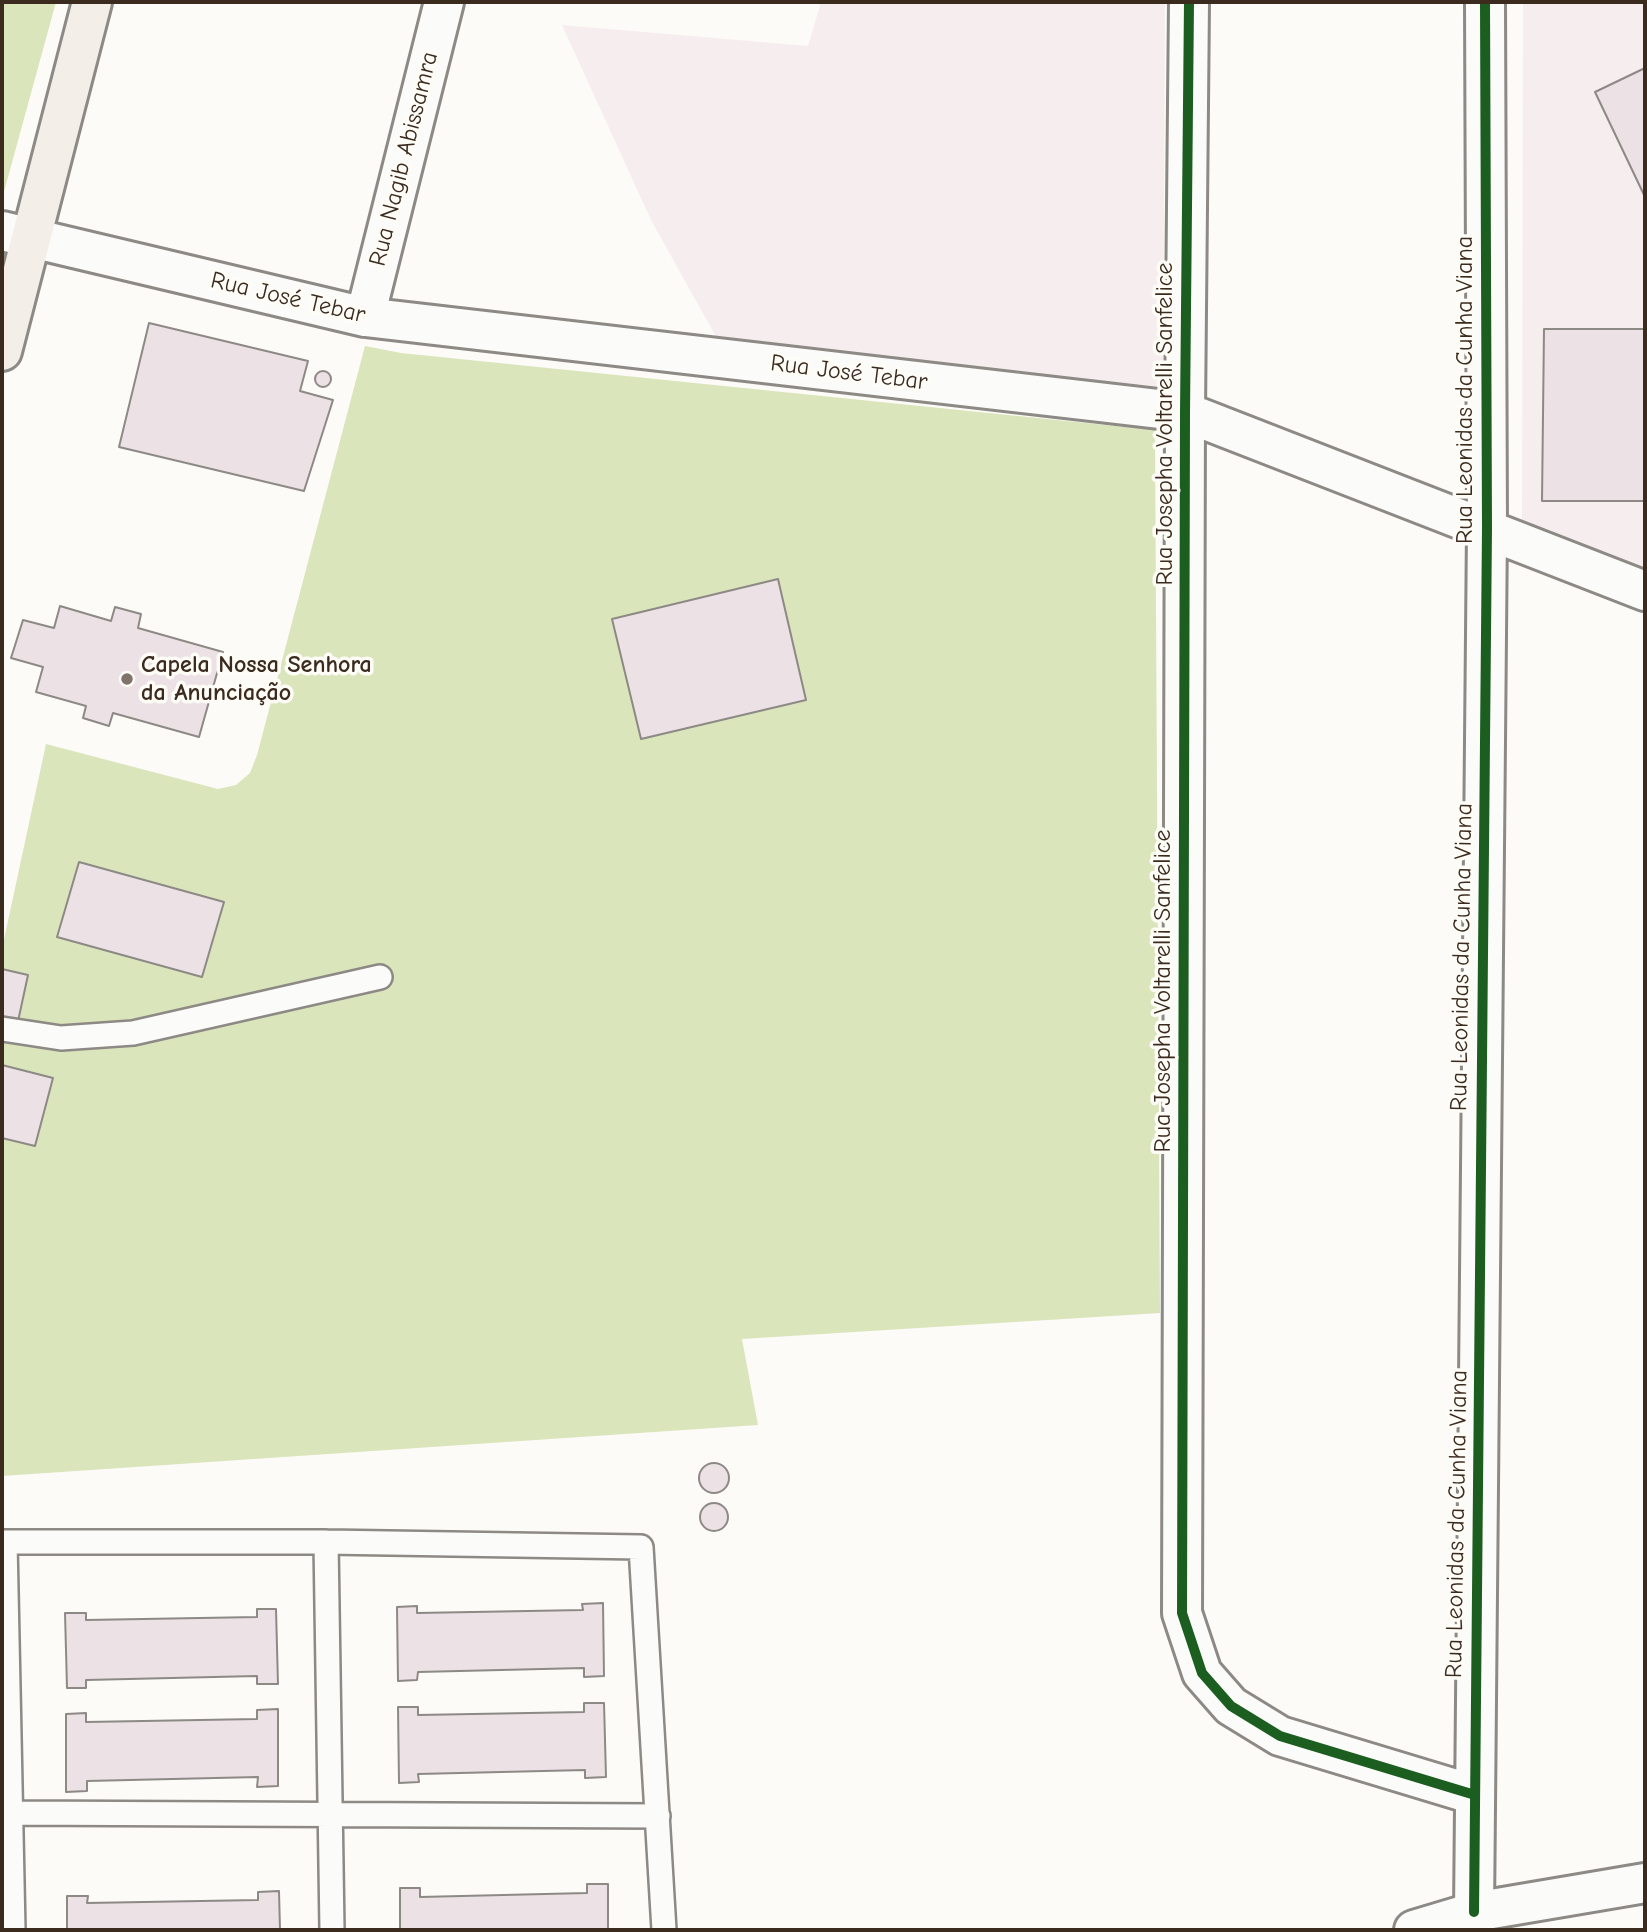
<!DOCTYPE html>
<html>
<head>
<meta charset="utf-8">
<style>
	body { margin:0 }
	#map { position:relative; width:1647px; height:1932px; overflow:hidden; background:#fcfbf8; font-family:"Comic Neue",sans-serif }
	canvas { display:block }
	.frame { position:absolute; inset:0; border:4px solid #3b2a1e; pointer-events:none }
</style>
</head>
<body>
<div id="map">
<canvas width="1647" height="1932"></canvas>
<div class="frame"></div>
</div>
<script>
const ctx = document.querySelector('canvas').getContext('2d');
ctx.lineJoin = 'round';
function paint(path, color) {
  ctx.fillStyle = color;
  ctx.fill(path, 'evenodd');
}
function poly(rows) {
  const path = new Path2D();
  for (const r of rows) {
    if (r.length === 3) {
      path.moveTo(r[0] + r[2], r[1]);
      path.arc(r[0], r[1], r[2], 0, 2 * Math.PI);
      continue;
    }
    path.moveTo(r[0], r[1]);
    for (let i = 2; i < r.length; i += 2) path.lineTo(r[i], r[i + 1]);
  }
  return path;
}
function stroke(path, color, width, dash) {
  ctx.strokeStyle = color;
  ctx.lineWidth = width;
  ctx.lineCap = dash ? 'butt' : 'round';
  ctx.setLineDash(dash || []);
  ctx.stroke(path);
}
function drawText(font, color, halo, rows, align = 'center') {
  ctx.font = font + ' "Comic Neue",sans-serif';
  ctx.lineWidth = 7;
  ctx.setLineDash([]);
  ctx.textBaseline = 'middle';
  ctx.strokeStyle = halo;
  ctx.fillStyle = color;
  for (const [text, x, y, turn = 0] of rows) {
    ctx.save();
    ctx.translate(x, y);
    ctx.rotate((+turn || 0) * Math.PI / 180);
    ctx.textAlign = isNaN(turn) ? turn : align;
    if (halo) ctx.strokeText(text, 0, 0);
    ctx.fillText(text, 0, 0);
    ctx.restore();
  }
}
paint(poly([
	[821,2,1165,2,1163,387,719,342,651,220,562,25,808,46],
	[1523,2,1645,2,1645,68,1595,92,1645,197,1645,329,1544,329,1542,500,1645,501,1645,568,1522,523]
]), '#f6edee');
paint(poly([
	[2,2,56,2,2,199],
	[365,346,401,353,1155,430,1160,1313,742,1339,758,1425,2,1476,2,949,46,744,218,789,236,785,250,773,257,755]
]), '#dae5bb');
const building = poly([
	[1645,68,1645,197,1595,92,1645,68],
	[149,323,308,361,300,391,333,400,304,491,119,447,149,323],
	[1544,329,1645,329,1645,501,1542,501,1544,329],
	[323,379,8],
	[778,579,806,700,641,739,612,619,778,579],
	[60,606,111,621,115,607,141,614,138,628,223,652,199,737,113,713,109,726,83,718,86,706,36,692,43,667,11,658,23,620,54,628,60,606],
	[79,862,224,902,202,977,57,937,79,862],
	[2,969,28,975,17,1026,2,1023,2,969],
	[2,1065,53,1078,35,1146,2,1138,2,1065],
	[714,1478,15],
	[714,1517,14],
	[603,1603,604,1676,584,1677,584,1668,418,1672,417,1680,398,1681,397,1607,417,1606,417,1613,583,1610,582,1604,603,1603],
	[257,1609,276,1609,278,1684,257,1684,257,1676,86,1680,86,1688,67,1688,65,1613,86,1613,86,1620,257,1617,257,1609],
	[584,1703,604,1703,606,1777,585,1778,585,1770,418,1774,419,1782,399,1783,398,1707,418,1707,418,1715,584,1712,584,1703],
	[278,1709,278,1786,257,1787,258,1777,87,1781,87,1791,66,1792,66,1714,86,1713,86,1722,257,1719,257,1710,278,1709],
	[587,1884,608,1884,608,1930,400,1930,400,1888,420,1888,420,1897,587,1893,587,1884],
	[279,1891,280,1930,67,1930,67,1896,88,1896,87,1903,258,1900,258,1892,279,1891]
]);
paint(building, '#ece1e5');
stroke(building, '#8d8985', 2);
const lane = poly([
	[2,1029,61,1038,133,1033,380,977],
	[326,1542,332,1930],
	[10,1813,658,1816],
	[13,1930,5,1542,326,1542,641,1547,664,1930]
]);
const street = poly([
	[1189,2,1185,412,1182,1613,1202,1673,1231,1706,1280,1736,1475,1795],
	[2,231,365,317,1185,412,1645,591],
	[365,317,444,2],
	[1474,1912,1487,528,1485,2]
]);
const secondary = poly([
	[1414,1930,1474,1912,1645,1883]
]);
const primary = poly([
	[2,351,92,2]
]);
stroke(lane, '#8d8985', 28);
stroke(street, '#8d8985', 44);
stroke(secondary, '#8d8985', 44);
stroke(primary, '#8d8985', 44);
stroke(lane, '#fbfbf9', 23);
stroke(street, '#fbfbf9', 38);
stroke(secondary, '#fbfbf9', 38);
stroke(primary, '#f3eee7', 38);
stroke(poly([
	[1189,2,1185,412,1182,1613,1202,1673,1231,1706,1280,1736,1475,1795],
	[1474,1912,1487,528,1485,2]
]), '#1b5e20', 10);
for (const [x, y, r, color] of [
	[127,679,7,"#7f736a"]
]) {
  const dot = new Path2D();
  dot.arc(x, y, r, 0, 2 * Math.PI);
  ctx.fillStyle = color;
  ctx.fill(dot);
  stroke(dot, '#fdfcf7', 2.5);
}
drawText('24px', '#3b2a1e', '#fdfcf7', [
	["Rua Nagib Abissamra",404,159,-76],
	["Rua José Tebar",288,298,13],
	["Rua José Tebar",849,373,7],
	["Rua Leonidas da Cunha Viana",1465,390,-90],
	["Rua Josepha Voltarelli Sanfelice",1165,424,-90],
	["Rua Leonidas da Cunha Viana",1462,957,-89],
	["Rua Josepha Voltarelli Sanfelice",1163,991,-90],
	["Rua Leonidas da Cunha Viana",1457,1524,-89]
]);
drawText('bold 24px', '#3b2a1e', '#fdfcf7', [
	["Capela Nossa Senhora",141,665],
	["da Anunciação",141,693]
], 'left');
</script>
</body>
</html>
